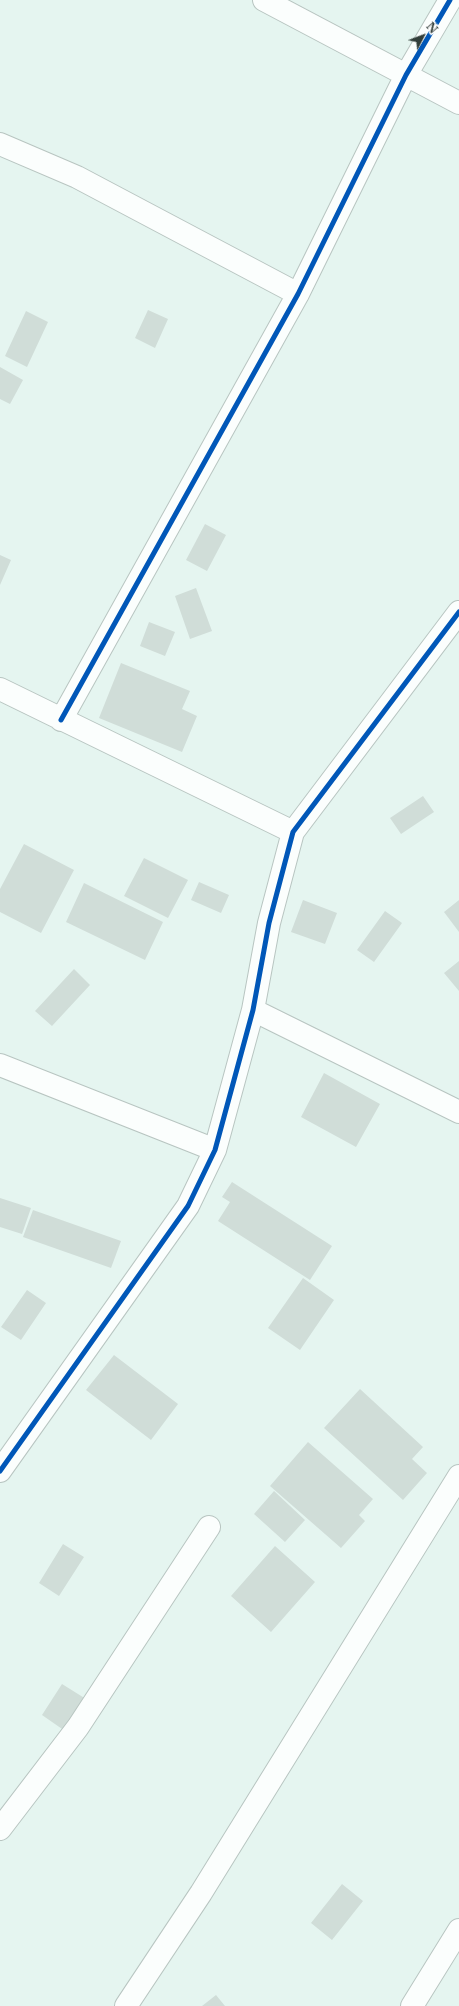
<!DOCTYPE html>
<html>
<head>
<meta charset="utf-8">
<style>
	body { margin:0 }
	#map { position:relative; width:459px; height:2006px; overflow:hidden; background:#e5f5f0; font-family:"Libre Baskerville",serif }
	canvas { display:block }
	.north { position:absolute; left:403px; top:16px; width:40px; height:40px; -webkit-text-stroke:3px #fff; paint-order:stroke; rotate:48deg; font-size:11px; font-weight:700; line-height:16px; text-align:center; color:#323e3a }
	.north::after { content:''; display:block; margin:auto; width:14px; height:18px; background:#323e3a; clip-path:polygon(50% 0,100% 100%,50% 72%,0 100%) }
</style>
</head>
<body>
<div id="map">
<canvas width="459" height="2006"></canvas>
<div class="north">N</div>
</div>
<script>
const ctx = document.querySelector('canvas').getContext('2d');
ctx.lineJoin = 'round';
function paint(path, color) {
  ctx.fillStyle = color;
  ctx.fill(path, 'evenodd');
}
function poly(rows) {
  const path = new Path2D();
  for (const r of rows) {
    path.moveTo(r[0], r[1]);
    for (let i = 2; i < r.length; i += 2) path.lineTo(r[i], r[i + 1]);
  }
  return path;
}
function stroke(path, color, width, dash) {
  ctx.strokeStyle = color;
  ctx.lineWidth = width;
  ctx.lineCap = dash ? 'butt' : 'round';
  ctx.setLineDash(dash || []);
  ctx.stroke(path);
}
paint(poly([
	[148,310,168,319,155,348,135,338],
	[26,311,48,322,27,367,5,356],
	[0,367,23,380,10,404,0,399],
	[205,524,226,535,207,571,186,560],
	[0,555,11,560,0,585],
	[196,588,212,631,190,639,175,596],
	[149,622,175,632,165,656,140,646],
	[121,663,190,691,182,709,197,716,182,752,99,718],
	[423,796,434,812,401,834,390,818],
	[24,844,74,870,41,933,0,912,0,889],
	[144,858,188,880,168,918,124,896],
	[199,882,229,895,221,913,191,900],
	[84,883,163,922,145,960,66,922],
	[303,900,337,913,325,944,291,932],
	[459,900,459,932,444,912],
	[385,911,402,923,374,962,357,950],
	[459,961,459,991,444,973],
	[74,969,90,985,52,1026,35,1011],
	[324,1073,380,1104,356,1147,301,1117],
	[232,1182,332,1246,310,1280,218,1221,230,1202,222,1197],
	[0,1198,31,1208,22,1234,0,1227],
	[33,1210,121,1241,111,1268,23,1237],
	[303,1278,334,1300,300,1350,268,1328],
	[27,1290,46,1303,21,1340,1,1327],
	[114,1355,178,1404,151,1440,86,1390],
	[360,1389,423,1447,412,1459,427,1473,403,1500,324,1428],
	[308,1442,373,1499,359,1515,365,1521,341,1548,270,1486],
	[274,1491,305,1520,285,1542,254,1514],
	[63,1544,84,1557,59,1596,39,1583],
	[275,1546,315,1582,271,1632,231,1596],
	[62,1684,86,1699,65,1731,42,1715],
	[342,1884,363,1901,332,1940,311,1923],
	[216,1995,225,2006,202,2006]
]), '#d0ddd8');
const minor = poly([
	[264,0,459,103],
	[0,144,77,177,298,294],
	[0,689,293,832],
	[61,720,298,294,406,75,450,0],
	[253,1010,459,1112],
	[0,1065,215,1150],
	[0,1471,188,1206,215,1150,253,1010,269,923,293,832,459,612],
	[0,1829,78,1727,209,1527],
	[126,2006,201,1893,459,1476],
	[412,2006,459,1930]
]);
stroke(minor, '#b8c5c1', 24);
stroke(minor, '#fbfefd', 22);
stroke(poly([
	[61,720,298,294,406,75,450,0],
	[0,1471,188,1206,215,1150,253,1010,269,923,293,832,459,612]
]), '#0057b8', 5);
</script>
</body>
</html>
